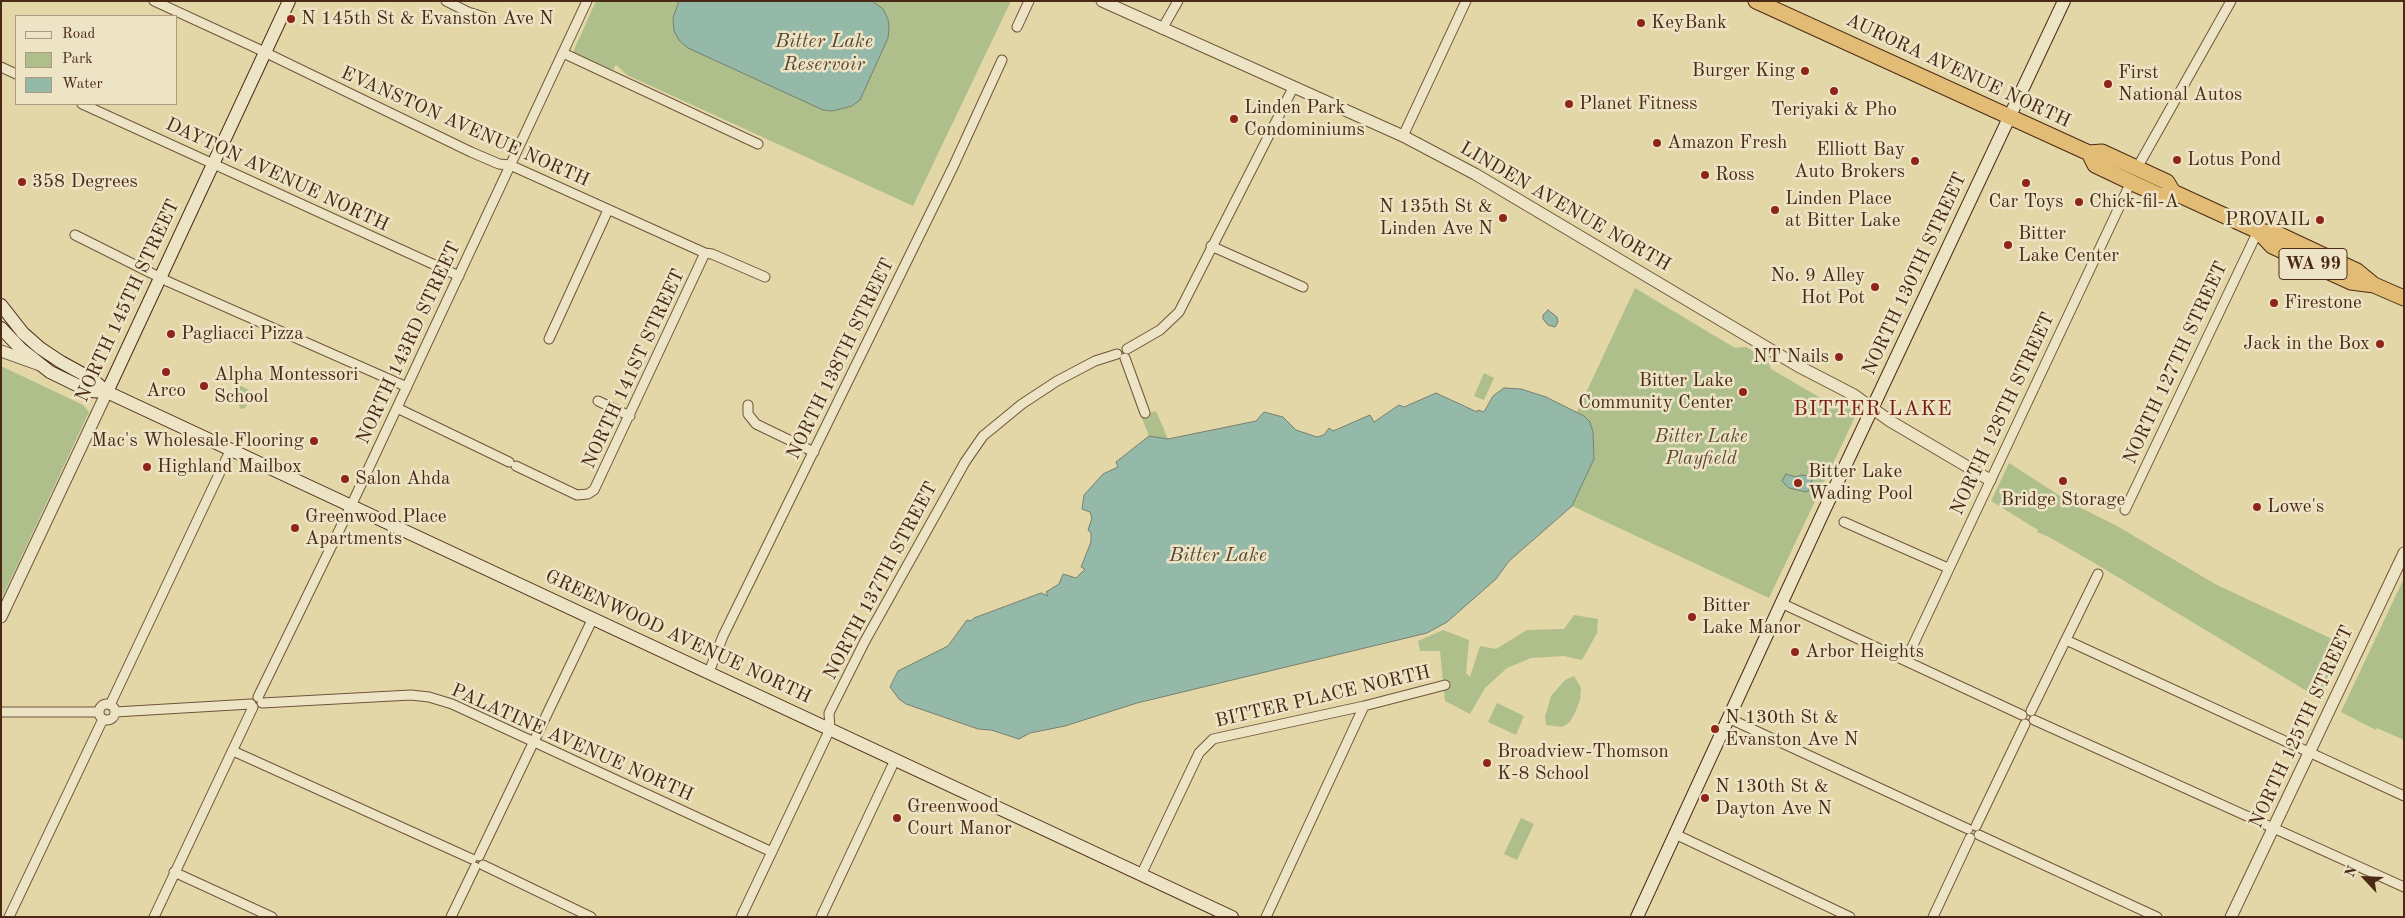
<!DOCTYPE html>
<html>
<head>
<meta charset="utf-8">
<style>
	body { margin:0 }
	#map { position:relative; width:2405px; height:918px; overflow:hidden; background:#e3d6a7; font-family:"Old Standard TT",serif }
	canvas { display:block }
	.frame { position:absolute; inset:0; border:2px solid #4a2916; pointer-events:none }
	.legend { position:absolute; left:15px; top:15px; width:162px; height:90px; box-sizing:border-box; background:#ede4c6; border:1px solid #ac9980; margin:0; padding:6px 9px; list-style:none; font-size:15px; color:#4a2916 }
	.legend li { display:flex; align-items:center; gap:10px; height:25px }
	.legend b { width:25px; border:1px solid #ac9980 }
	.north { position:absolute; left:2340px; top:853px; width:50px; height:50px; -webkit-text-stroke:4px #ede4c6; paint-order:stroke; rotate:295deg; font-size:14px; font-weight:700; line-height:20px; text-align:center; color:#4a2916 }
	.north::after { content:''; display:block; margin:auto; width:18px; height:22px; background:#4a2916; clip-path:polygon(50% 0,100% 100%,50% 72%,0 100%) }
</style>
</head>
<body>
<div id="map">
<canvas width="2405" height="918"></canvas>
<div class="frame"></div>
<ul class="legend">
<li><b style="height:6px;background:#ede4c6"></b>Road</li>
<li><b style="height:14px;background:#aebf8c"></b>Park</li>
<li><b style="height:14px;background:#95b9a9"></b>Water</li>
</ul>
<div class="north">N</div>
</div>
<script>
const ctx = document.querySelector('canvas').getContext('2d');
ctx.lineJoin = 'round';
function paint(path, color) {
  ctx.fillStyle = color;
  ctx.fill(path, 'evenodd');
}
function poly(rows) {
  const path = new Path2D();
  for (const r of rows) {
    if (r.length === 3) {
      path.moveTo(r[0] + r[2], r[1]);
      path.arc(r[0], r[1], r[2], 0, 2 * Math.PI);
      continue;
    }
    path.moveTo(r[0], r[1]);
    for (let i = 2; i < r.length; i += 2) path.lineTo(r[i], r[i + 1]);
  }
  return path;
}
function stroke(path, color, width, dash) {
  ctx.strokeStyle = color;
  ctx.lineWidth = width;
  ctx.lineCap = dash ? 'butt' : 'round';
  ctx.setLineDash(dash || []);
  ctx.stroke(path);
}
function drawText(font, color, halo, rows, align = 'center') {
  ctx.font = font + ' "Old Standard TT",serif';
  ctx.lineWidth = 5;
  ctx.setLineDash([]);
  ctx.textBaseline = 'middle';
  ctx.strokeStyle = halo;
  ctx.fillStyle = color;
  for (const [text, x, y, turn = 0] of rows) {
    ctx.save();
    ctx.translate(x, y);
    ctx.rotate((+turn || 0) * Math.PI / 180);
    ctx.textAlign = isNaN(turn) ? turn : align;
    if (halo) ctx.strokeText(text, 0, 0);
    ctx.fillText(text, 0, 0);
    ctx.restore();
  }
}
paint(poly([
	[596,1,679,1,676,8,832,111,852,106,860,99,888,38,875,3,872,1,1011,1,913,206,627,75,616,65,613,70,573,52],
	[1635,288,1735,348,1746,347,1767,359,1771,369,1824,400,1834,398,1854,411,1855,417,1769,598,1572,506,1594,459,1593,432,1584,416,1577,412],
	[1,366,83,405,89,412,1,600],
	[1484,373,1494,378,1484,400,1474,396],
	[239,385,253,392,245,408,240,409,235,390],
	[1156,411,1168,439,1149,436,1141,416],
	[2009,463,2071,503,2117,526,2215,584,2345,645,2320,699,2091,561,2049,537,2037,532,2038,530,1991,501],
	[2404,578,2404,740,2377,728,2376,730,2341,712],
	[1574,615,1598,619,1597,633,1582,660,1564,656,1531,658,1507,668,1485,688,1470,714,1445,701,1440,651,1420,651,1418,641,1443,630,1469,640,1466,673,1470,677,1480,646,1496,649,1527,630,1564,629],
	[1574,676,1581,688,1580,700,1575,713,1570,722,1562,727,1546,725,1545,717,1551,696,1565,680],
	[1497,703,1524,716,1516,735,1488,722],
	[1521,818,1534,824,1517,860,1504,854]
]), '#aebf8c');
const water = poly([
	[679,1,872,1,883,9,888,19,889,28,888,38,860,100,852,106,832,111,823,110,688,48,679,40,674,31,673,18,679,1],
	[1548,310,1557,317,1558,322,1555,327,1548,325,1543,319,1543,315,1548,310],
	[1504,388,1521,389,1546,397,1584,416,1590,422,1593,432,1594,459,1572,506,1509,561,1496,579,1447,622,1427,633,1137,703,1065,726,1030,733,1019,739,991,730,978,729,906,704,899,699,890,687,898,671,948,646,967,620,971,621,974,618,1041,593,1048,596,1046,592,1059,584,1063,574,1076,578,1085,569,1081,567,1091,542,1091,533,1088,530,1092,518,1090,512,1082,509,1084,495,1103,474,1118,467,1116,462,1149,436,1168,439,1256,421,1264,412,1283,417,1296,430,1317,437,1324,435,1329,428,1333,431,1370,415,1374,422,1399,405,1404,407,1436,393,1477,412,1478,410,1484,412,1493,396,1504,388],
	[1786,474,1796,477,1801,475,1809,476,1812,480,1810,490,1806,492,1789,488,1782,481,1786,474]
]);
paint(water, '#95b9a9');
stroke(water, '#777f6e', 1);
const minor = poly([
	[154,1,254,47,471,152,499,164,510,165,705,253,712,254,765,277],
	[446,1,468,12,487,18],
	[1017,27,1029,1],
	[1162,29,1178,1],
	[563,53,758,144],
	[1,67,16,74],
	[82,104,459,276],
	[1403,136,1466,1],
	[2137,168,2231,1],
	[75,235,169,282,407,387],
	[1211,246,1303,287],
	[549,339,608,210],
	[1127,349,1160,330,1179,312,1293,88],
	[1125,358,1145,413],
	[598,401,630,416],
	[748,405,748,414,756,424,814,452],
	[397,408,509,462],
	[516,466,577,495,588,494,594,490,705,253],
	[2125,510,2258,231],
	[1844,522,1948,568],
	[1781,603,2022,715],
	[2066,640,2404,796],
	[1906,660,2131,182],
	[709,672,723,636,953,167,1002,60],
	[258,697,351,506,587,1],
	[262,703,411,695,429,697,452,704,772,852],
	[107,712,8],
	[110,705,230,451],
	[2031,711,2098,574],
	[1,712,99,712],
	[115,712,251,704],
	[1728,718,1968,829],
	[2034,720,2404,887],
	[233,751,472,859],
	[1976,826,2025,724],
	[1675,834,1850,917],
	[1979,835,2157,917],
	[479,856,593,618],
	[483,865,591,917],
	[174,872,272,917],
	[1141,875,1199,753,1213,739,1364,706,1445,685],
	[9,917,103,719],
	[154,917,253,707],
	[451,917,475,867],
	[741,917,830,729,829,713,865,641,965,462,983,436,1022,404,1057,381,1095,361,1117,354],
	[821,917,895,760],
	[1266,917,1364,706],
	[1933,917,1970,838]
]);
const tertiary = poly([
	[1102,1,1403,136,1475,174,1798,366,1854,395,1890,421,1990,480],
	[1,351,40,365],
	[1,617,107,392],
	[2231,917,2404,553]
]);
const secondary = poly([
	[1,305,23,333,40,348,61,362,92,379,107,392,1232,917],
	[1,328,21,349,50,372,89,391,107,392],
	[107,392,289,1],
	[1637,917,1822,515,2064,1]
]);
const trunk = poly([
	[1756,1,2089,153,2102,152,2167,182,2173,192,2258,231,2278,234,2297,243,2357,271,2374,285,2404,298],
	[2089,153,2095,165,2137,185,2161,196,2173,192],
	[2258,231,2272,246,2351,282,2374,285]
]);
stroke(minor, '#70543a', 11);
stroke(tertiary, '#70543a', 13);
stroke(secondary, '#4a2916', 14);
stroke(trunk, '#4a2916', 17);
stroke(minor, '#ede4c6', 9);
stroke(tertiary, '#ede4c6', 11);
stroke(secondary, '#ede4c6', 12);
stroke(trunk, '#e2bb74', 15);
for (const [x, y, r, color] of [
	[291,19,5,"#8f2418"],
	[1641,23,5,"#8f2418"],
	[1805,71,5,"#8f2418"],
	[2108,84,5,"#8f2418"],
	[1834,91,5,"#8f2418"],
	[1569,104,5,"#8f2418"],
	[1234,119,5,"#8f2418"],
	[1657,143,5,"#8f2418"],
	[2177,160,5,"#8f2418"],
	[1915,161,5,"#8f2418"],
	[1705,175,5,"#8f2418"],
	[22,182,5,"#8f2418"],
	[2026,183,5,"#8f2418"],
	[2079,202,5,"#8f2418"],
	[1775,210,5,"#8f2418"],
	[1503,218,5,"#8f2418"],
	[2320,220,5,"#8f2418"],
	[2008,245,5,"#8f2418"],
	[1875,287,5,"#8f2418"],
	[2274,303,5,"#8f2418"],
	[171,334,5,"#8f2418"],
	[2380,344,5,"#8f2418"],
	[1839,357,5,"#8f2418"],
	[166,372,5,"#8f2418"],
	[204,386,5,"#8f2418"],
	[1743,392,5,"#8f2418"],
	[314,441,5,"#8f2418"],
	[147,467,5,"#8f2418"],
	[345,479,5,"#8f2418"],
	[2063,481,5,"#8f2418"],
	[1798,483,5,"#8f2418"],
	[2257,507,5,"#8f2418"],
	[295,528,5,"#8f2418"],
	[1692,617,5,"#8f2418"],
	[1795,652,5,"#8f2418"],
	[1715,729,5,"#8f2418"],
	[1487,763,5,"#8f2418"],
	[1705,798,5,"#8f2418"],
	[897,818,5,"#8f2418"]
]) {
  const dot = new Path2D();
  dot.arc(x, y, r, 0, 2 * Math.PI);
  ctx.fillStyle = color;
  ctx.fill(dot);
  stroke(dot, '#ede4c6', 2);
}
for (const [x, y, w] of [
	[2313,264,68]
]) {
  const box = new Path2D();
  box.roundRect(x - w / 2, y - 15.5, w, 31, 4);
  ctx.fillStyle = '#ede4c6';
  ctx.fill(box);
  stroke(box, '#4a2916', 1);
}
drawText('bold 18px', '#4a2916', null, [
	["WA 99",2313,264]
]);
drawText('19px', '#4a2916', '#ede4c6', [
	["N 145th St & Evanston Ave N",301,19],
	["KeyBank",1651,23],
	["Burger King",1795,71,"right"],
	["First",2118,73],
	["National Autos",2118,95],
	["Planet Fitness",1579,104],
	["Linden Park",1244,108],
	["Condominiums",1244,130],
	["Teriyaki & Pho",1834,110,"center"],
	["Amazon Fresh",1667,143],
	["Elliott Bay",1905,150,"right"],
	["Auto Brokers",1905,172,"right"],
	["Lotus Pond",2187,160],
	["Ross",1715,175],
	["358 Degrees",32,182],
	["Linden Place",1785,199],
	["at Bitter Lake",1785,221],
	["Car Toys",2026,202,"center"],
	["Chick-fil-A",2089,202],
	["N 135th St &",1493,207,"right"],
	["Linden Ave N",1493,229,"right"],
	["PROVAIL",2310,220,"right"],
	["Bitter",2018,234],
	["Lake Center",2018,256],
	["No. 9 Alley",1865,276,"right"],
	["Hot Pot",1865,298,"right"],
	["Firestone",2284,303],
	["Pagliacci Pizza",181,334],
	["Jack in the Box",2370,344,"right"],
	["NT Nails",1829,357,"right"],
	["Alpha Montessori",214,375],
	["School",214,397],
	["Bitter Lake",1733,381,"right"],
	["Community Center",1733,403,"right"],
	["Arco",166,391,"center"],
	["Mac's Wholesale Flooring",304,441,"right"],
	["Highland Mailbox",157,467],
	["Bitter Lake",1808,472],
	["Wading Pool",1808,494],
	["Salon Ahda",355,479],
	["Bridge Storage",2063,500,"center"],
	["Lowe's",2267,507],
	["Greenwood Place",305,517],
	["Apartments",305,539],
	["Bitter",1702,606],
	["Lake Manor",1702,628],
	["Arbor Heights",1805,652],
	["N 130th St &",1725,718],
	["Evanston Ave N",1725,740],
	["Broadview-Thomson",1497,752],
	["K-8 School",1497,774],
	["N 130th St &",1715,787],
	["Dayton Ave N",1715,809],
	["Greenwood",907,807],
	["Court Manor",907,829]
], 'left');
drawText('19px', '#4a2916', '#ede4c6', [
	["AURORA AVENUE NORTH",1958,71,25],
	["EVANSTON AVENUE NORTH",465,127,24],
	["DAYTON AVENUE NORTH",277,175,25],
	["LINDEN AVENUE NORTH",1565,207,30],
	["NORTH 130TH STREET",1915,274,-65],
	["NORTH 145TH STREET",128,301,-65],
	["NORTH 143RD STREET",409,343,-65],
	["NORTH 138TH STREET",841,359,-64],
	["NORTH 127TH STREET",2176,363,-65],
	["NORTH 141ST STREET",634,369,-65],
	["NORTH 128TH STREET",2003,414,-65],
	["NORTH 137TH STREET",881,581,-62],
	["GREENWOOD AVENUE NORTH",678,637,25],
	["BITTER PLACE NORTH",1323,697,-13],
	["NORTH 125TH STREET",2302,727,-65],
	["PALATINE AVENUE NORTH",572,743,24]
]);
drawText('italic 19px', '#5e472e', '#ede4c6', [
	["Bitter Lake",1701,437],
	["Playfield",1701,459]
]);
drawText('italic 20px', '#594633', '#ede4c6', [
	["Bitter Lake",824,42],
	["Reservoir",824,65],
	["Bitter Lake",1218,556]
]);
ctx.letterSpacing = '1px';
drawText('21px', '#7a1f14', '#ede4c6', [
	["BITTER LAKE",1873,409]
]);
ctx.letterSpacing = '0px';
</script>
</body>
</html>
